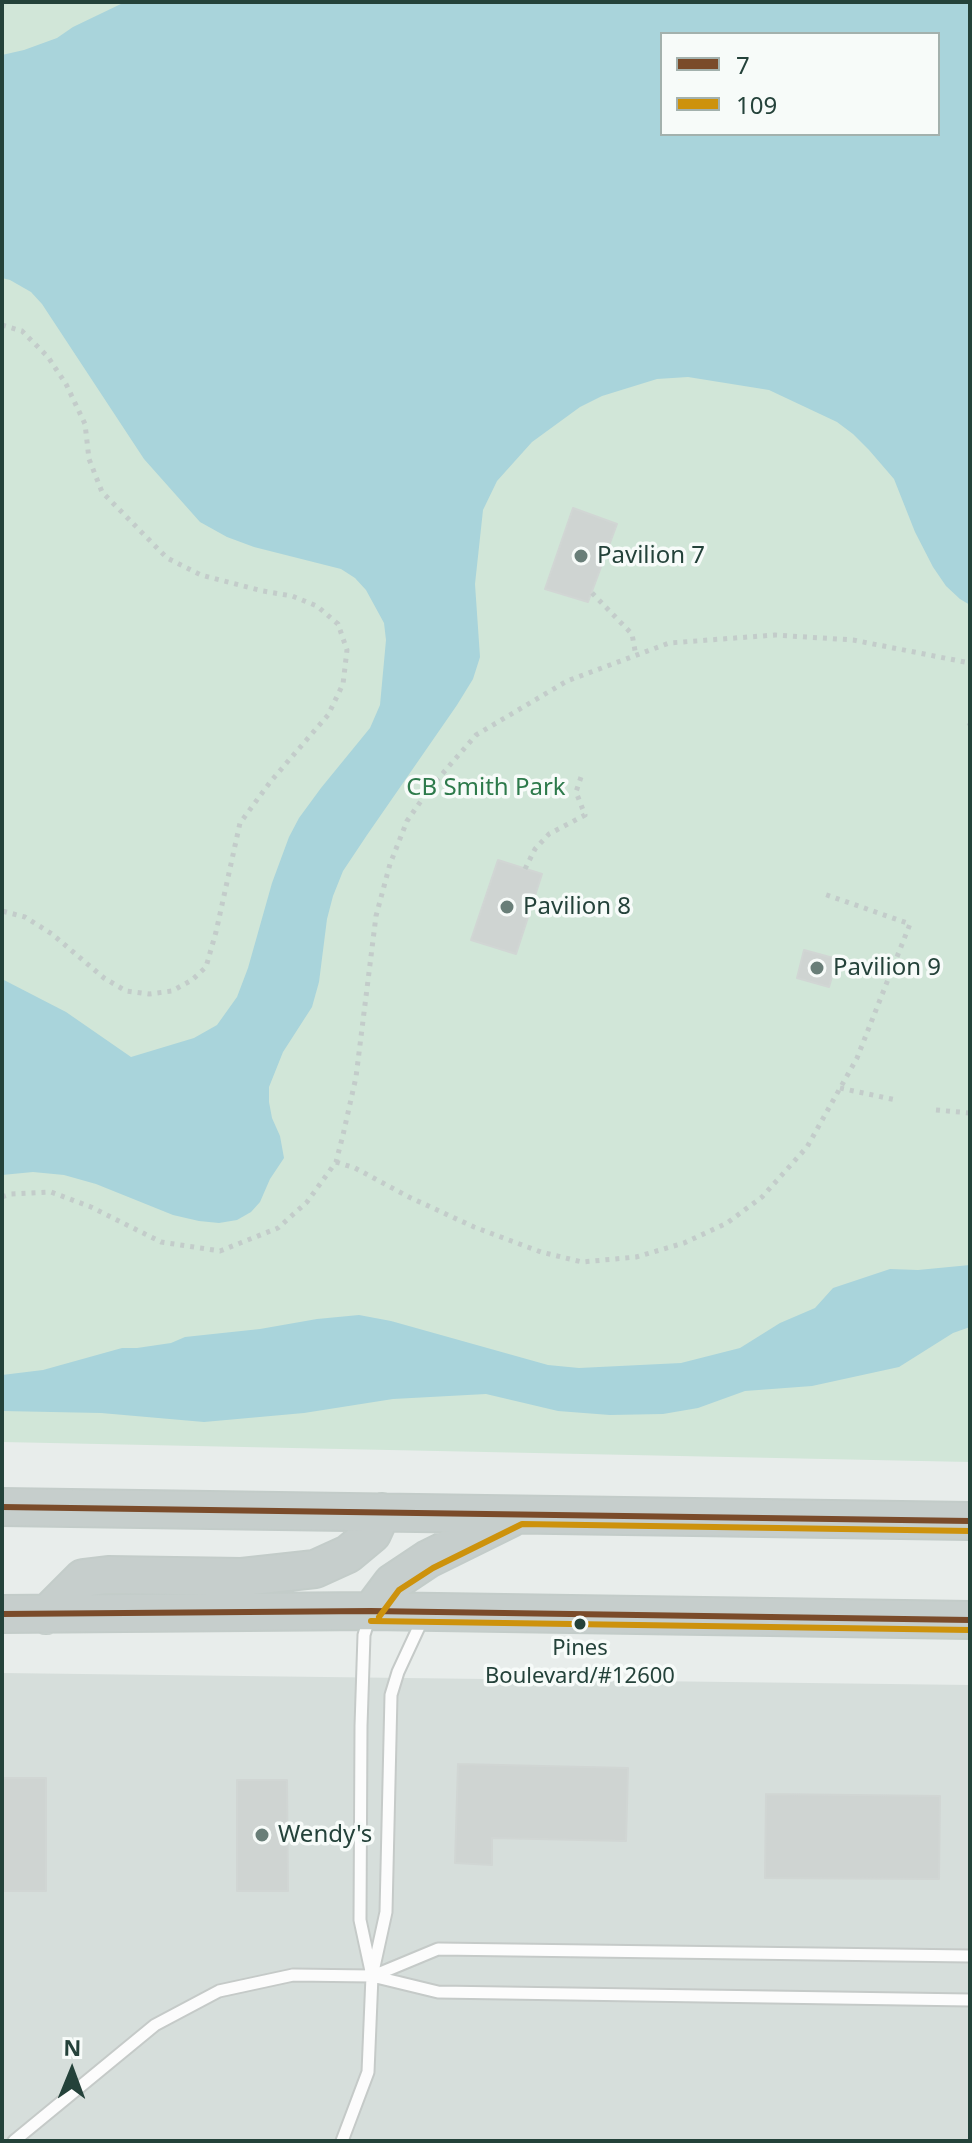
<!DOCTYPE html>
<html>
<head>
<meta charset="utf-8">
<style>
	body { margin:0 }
	#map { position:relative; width:972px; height:2143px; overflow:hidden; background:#e8edeb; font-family:"Noto Sans",sans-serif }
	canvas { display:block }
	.frame { position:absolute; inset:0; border:4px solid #24423a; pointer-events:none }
	.legend { position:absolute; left:660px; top:32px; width:280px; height:104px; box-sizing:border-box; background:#f7fbf9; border:2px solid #a3b1ad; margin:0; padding:10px 14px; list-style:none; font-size:24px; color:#24423a }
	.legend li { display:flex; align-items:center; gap:16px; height:40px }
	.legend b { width:40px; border:2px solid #a3b1ad }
	.north { position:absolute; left:32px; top:2031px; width:80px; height:80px; -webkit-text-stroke:6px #f7fbf9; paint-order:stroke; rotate:1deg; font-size:22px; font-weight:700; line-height:32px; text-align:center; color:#24423a }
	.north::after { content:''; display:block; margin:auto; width:28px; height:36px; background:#24423a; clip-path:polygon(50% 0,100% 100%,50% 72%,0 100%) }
</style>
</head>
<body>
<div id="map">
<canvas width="972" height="2143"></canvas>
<div class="frame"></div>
<ul class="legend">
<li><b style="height:10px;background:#7a4b2a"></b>7</li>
<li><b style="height:10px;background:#cd920c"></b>109</li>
</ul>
<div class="north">N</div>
</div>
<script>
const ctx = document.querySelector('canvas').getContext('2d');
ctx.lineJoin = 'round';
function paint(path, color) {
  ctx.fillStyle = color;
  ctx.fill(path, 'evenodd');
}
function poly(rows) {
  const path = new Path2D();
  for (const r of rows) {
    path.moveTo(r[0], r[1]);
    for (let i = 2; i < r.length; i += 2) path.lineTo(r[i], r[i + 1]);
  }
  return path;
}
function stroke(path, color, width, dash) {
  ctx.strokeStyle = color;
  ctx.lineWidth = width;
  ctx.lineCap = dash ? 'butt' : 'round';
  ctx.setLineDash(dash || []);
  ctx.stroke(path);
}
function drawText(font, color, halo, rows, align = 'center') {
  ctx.font = font + ' "Noto Sans",sans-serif';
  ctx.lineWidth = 7;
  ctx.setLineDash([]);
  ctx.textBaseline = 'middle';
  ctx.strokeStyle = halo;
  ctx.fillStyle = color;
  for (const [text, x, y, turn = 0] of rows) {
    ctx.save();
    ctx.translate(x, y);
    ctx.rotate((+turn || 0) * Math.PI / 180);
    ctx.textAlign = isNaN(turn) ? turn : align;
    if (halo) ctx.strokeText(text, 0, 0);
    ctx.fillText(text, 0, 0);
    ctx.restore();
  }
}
paint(poly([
	[2,1673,970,1685,970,2141,2,2141]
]), '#d6dedb');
paint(poly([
	[2,2,970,2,970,1462,2,1442],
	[662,34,938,34,938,134,662,134]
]), '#d1e6d8');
paint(poly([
	[125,2,970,2,970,605,960,599,946,586,933,567,915,532,894,479,869,450,853,434,837,422,769,390,688,377,657,379,602,396,580,407,532,442,497,481,483,510,475,584,480,657,473,679,457,705,367,835,343,871,333,896,327,919,319,982,312,1007,283,1052,269,1087,269,1102,272,1118,280,1136,284,1158,270,1179,260,1202,251,1212,237,1220,219,1223,199,1221,173,1215,96,1184,64,1175,33,1172,2,1175,2,979,66,1012,131,1057,194,1038,217,1025,237,997,248,968,272,883,289,837,299,818,321,788,370,728,380,705,386,640,384,623,366,590,355,578,341,569,254,547,227,537,200,522,144,459,42,304,31,292,10,280,2,278,2,55,24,50,57,38,73,27],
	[662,34,938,34,938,134,662,134],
	[970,1265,970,1327,953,1333,899,1367,812,1386,745,1391,698,1408,663,1414,610,1415,558,1411,486,1394,393,1399,304,1413,204,1422,101,1413,2,1411,2,1375,43,1370,122,1348,137,1348,171,1343,185,1337,260,1329,317,1319,359,1315,391,1321,548,1365,579,1368,681,1363,740,1348,780,1323,815,1308,833,1288,890,1269,918,1270]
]), '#a9d4db');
const building = poly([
	[573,508,617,524,588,602,545,589,573,508],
	[498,860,542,874,516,954,471,940,498,860],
	[804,950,837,959,829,987,797,978,804,950],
	[458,1764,628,1768,626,1841,492,1838,492,1865,455,1863,458,1764],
	[2,1778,46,1778,46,1891,2,1891,2,1778],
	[237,1780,287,1780,288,1891,237,1891,237,1780],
	[766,1794,940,1796,939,1879,765,1878,766,1794]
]);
paint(building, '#cfd4d2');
stroke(building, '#d1d6d4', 2);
const service = poly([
	[370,1615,364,1635,361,1726,360,1920,371,1971],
	[373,1976,438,1949,970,1956],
	[14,2141,155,2025,219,1991,293,1975,372,1976,438,1992,970,2000],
	[342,2141,368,2072,372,1976,386,1912,391,1695,398,1672,424,1616]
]);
const trunk = poly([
	[2,1507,970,1521],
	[371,1611,392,1583,428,1559,511,1518],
	[2,1614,371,1611,970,1620],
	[46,1615,83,1578,108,1575,242,1577,315,1569,348,1554,372,1534,382,1512]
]);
stroke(service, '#c5cac8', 15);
stroke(trunk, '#c3ccc9', 40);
stroke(poly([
	[2,325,22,331,48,357,66,384,85,424,89,459,102,492,167,558,201,575,263,591,292,596,317,606,338,624,347,650,343,684,328,715,271,781,240,823,216,932,206,967,192,980,172,991,149,994,126,991,104,978,52,934,25,917,2,911],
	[592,593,632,634,636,656],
	[969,726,970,724],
	[525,869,535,849,549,834,585,815,576,792,582,774],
	[840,1088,896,1100],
	[936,1110,970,1113],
	[336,1162,355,1168,409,1197,474,1227,541,1252,582,1262,636,1257,684,1243,727,1223,762,1197,807,1147,857,1058,910,924,824,894],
	[2,1197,11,1194,51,1192,91,1207,161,1242,220,1251,278,1228,307,1202,336,1162,343,1135,356,1077,376,916,390,864,407,821,430,788,476,735,567,681,669,643,775,635,853,640,970,663]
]), '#c3ccca', 5, [4, 6]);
stroke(service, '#fcfcfc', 11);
stroke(trunk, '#c6cecc', 36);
stroke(poly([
	[2,1507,970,1521],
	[2,1614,371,1611,970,1620]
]), '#7a4b2a', 6);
stroke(poly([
	[379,1617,399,1590,433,1568,522,1524,970,1531],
	[371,1621,970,1630]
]), '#cd920c', 6);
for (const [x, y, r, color] of [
	[581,556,8,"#697e78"],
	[507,907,8,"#697e78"],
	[817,968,8,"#697e78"],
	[580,1624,7,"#24423a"],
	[262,1835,8,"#697e78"]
]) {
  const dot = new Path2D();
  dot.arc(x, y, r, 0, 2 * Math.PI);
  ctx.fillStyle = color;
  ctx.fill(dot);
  stroke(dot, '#f7fbf9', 3);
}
drawText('22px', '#24423a', '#f7fbf9', [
	["Pines",580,1649],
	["Boulevard/#12600",580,1677]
]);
drawText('24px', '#24423a', '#f7fbf9', [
	["Pavilion 7",597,556],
	["Pavilion 8",523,907],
	["Pavilion 9",833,968],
	["Wendy's",278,1835]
], 'left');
drawText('24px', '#2d7a4b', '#f7fbf9', [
	["CB Smith Park",486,788]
]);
</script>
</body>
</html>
